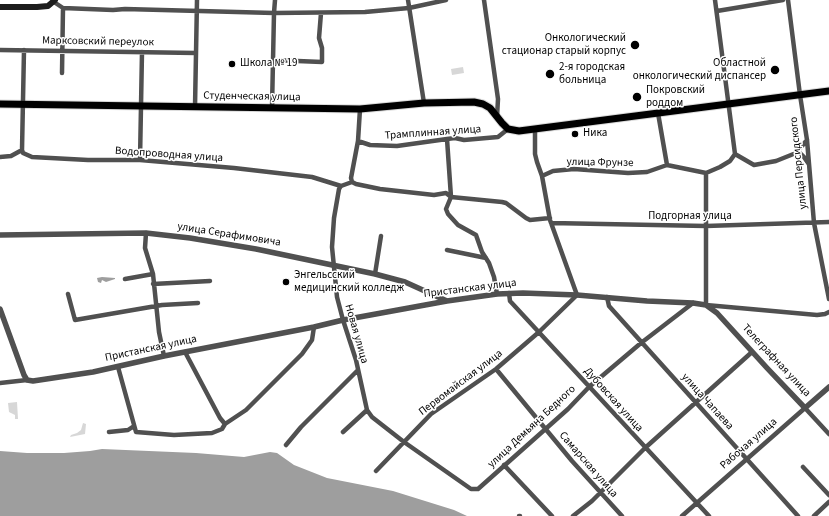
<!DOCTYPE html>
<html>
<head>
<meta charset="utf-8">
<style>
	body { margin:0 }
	canvas { display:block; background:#fff }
</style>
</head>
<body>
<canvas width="829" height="516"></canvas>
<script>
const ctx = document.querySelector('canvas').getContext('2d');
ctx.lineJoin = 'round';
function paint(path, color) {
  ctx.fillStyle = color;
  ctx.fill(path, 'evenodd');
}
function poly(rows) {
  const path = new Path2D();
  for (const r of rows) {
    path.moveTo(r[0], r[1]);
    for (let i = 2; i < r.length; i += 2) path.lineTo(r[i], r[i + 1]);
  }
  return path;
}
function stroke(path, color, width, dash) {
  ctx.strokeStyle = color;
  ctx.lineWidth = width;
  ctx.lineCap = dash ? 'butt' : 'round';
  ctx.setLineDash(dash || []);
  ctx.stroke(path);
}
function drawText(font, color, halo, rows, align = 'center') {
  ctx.font = font + ' "Source Sans 3",sans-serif';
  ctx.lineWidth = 3;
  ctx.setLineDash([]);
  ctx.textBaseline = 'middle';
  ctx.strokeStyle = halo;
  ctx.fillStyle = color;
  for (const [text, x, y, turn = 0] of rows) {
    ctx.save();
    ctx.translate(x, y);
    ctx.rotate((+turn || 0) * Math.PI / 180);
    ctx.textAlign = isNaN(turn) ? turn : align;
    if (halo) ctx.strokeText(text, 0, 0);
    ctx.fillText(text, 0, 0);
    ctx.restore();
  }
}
paint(poly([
	[463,67,464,73,452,75,451,69],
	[17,402,18,419,15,419,15,415,9,412,8,403],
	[83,423,86,424,85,434,70,437,71,435,77,433,81,430]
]), '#d7d7d7');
paint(poly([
	[102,277,115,278,115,279,106,282,102,280,101,283,98,282,97,278],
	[102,449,196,453,244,457,270,452,277,453,294,465,327,478,393,491,454,510,467,516,0,516,0,451,27,453,64,453,90,451]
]), '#9e9e9e');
const primary = poly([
	[0,104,360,109,424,103,474,102,483,104,490,108,502,123,508,129,519,131,829,91]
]);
stroke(primary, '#dbdbdb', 9);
stroke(poly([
	[408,0,424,103],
	[484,0,498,99,497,117],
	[715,0,735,154],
	[788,0,800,95,807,140,814,223,829,299],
	[54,2,63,8,113,10,125,9,274,13,365,12,409,8,446,0],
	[717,11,783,0],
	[0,50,196,53],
	[273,60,322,62,322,48,319,38,321,13],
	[62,73,63,8],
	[195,107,197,0],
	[272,108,274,13,275,0],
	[360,109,358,141,351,178,352,182,341,186,339,189,334,218,332,247,337,297,343,320,356,360,367,410,372,417,404,442,471,489,478,489,568,409,589,387,641,343,693,303],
	[658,113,667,165],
	[447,139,451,197,446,209,448,214,458,225,476,235,482,252,489,263,494,277,497,294],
	[358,141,370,145,397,146,447,139,455,138,464,140,498,137,508,129],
	[22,150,24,50],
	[796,153,800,153,804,157,808,163],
	[0,157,11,156,22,150,23,153,32,157,88,160,140,160,234,168,312,177,341,186],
	[140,160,142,52],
	[706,173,706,305,817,315,825,314,829,312],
	[542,176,553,171,574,169,628,173,647,172,667,165,706,173,720,167,730,161,735,154,754,165,776,161,796,153,807,140],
	[352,182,356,184,380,189,434,195,446,193,451,197,502,202,506,203,526,218,530,220,550,218],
	[551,223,706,226,829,222],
	[146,233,145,248,153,274,159,332,164,356],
	[447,250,486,258],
	[375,274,381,236],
	[125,279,153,274],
	[153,284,210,281],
	[509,293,510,301,709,516],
	[68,294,75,320,162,305,198,303],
	[607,297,609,306,798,516],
	[185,352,220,418,225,424],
	[118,367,136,432,174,435,212,433,222,429,225,424,246,410,302,354,312,340,314,327],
	[496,369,572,461,622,516],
	[0,383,27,380],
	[109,432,128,430,134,426],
	[343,432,367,410],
	[286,445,301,427,358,370],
	[504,465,552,516],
	[803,467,829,495],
	[376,471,431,414,496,369,539,332,577,295,550,220,542,176,537,162,535,154,535,129],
	[519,516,520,516],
	[573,516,592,501,645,448,752,352],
	[682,516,805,408,829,434],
	[814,516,829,502]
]), '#505050', 4.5);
stroke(poly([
	[0,235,146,233,190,238,256,249,375,274,405,282,447,301],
	[0,309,24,375,27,380,33,381,93,372,164,356,314,327,343,320,447,301,497,294,523,293,577,295,647,301,693,303,706,305,717,313,767,368,805,408,829,387]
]), '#505050', 5.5);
stroke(poly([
	[0,7,37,7,48,6,55,0]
]), '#1d1d1d', 6);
stroke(primary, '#000', 7);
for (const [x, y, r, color] of [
	[635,45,5,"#000"],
	[232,64,4,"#000"],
	[775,70,5,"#000"],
	[550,74,5,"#000"],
	[637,97,5,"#000"],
	[575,134,4,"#000"],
	[286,282,4,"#000"]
]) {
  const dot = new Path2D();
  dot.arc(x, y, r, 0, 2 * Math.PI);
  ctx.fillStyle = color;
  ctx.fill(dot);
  stroke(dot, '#fff', 1.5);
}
drawText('11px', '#000', '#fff', [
	["Онкологический",626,39,"right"],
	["стационар старый корпус",626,52,"right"],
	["Школа № 19",240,64],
	["Областной",766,64,"right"],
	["онкологический диспансер",766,77,"right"],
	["2-я городская",559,68],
	["больница",559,81],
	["Покровский",646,91],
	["роддом",646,104],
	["Ника",583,134],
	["Энгельсский",294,276],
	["медицинский колледж",294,289]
], 'left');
drawText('11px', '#000', '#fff', [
	["Марксовский переулок",98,42,1],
	["Студенческая улица",252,97,1],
	["Трамплинная улица",433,133,-4],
	["Водопроводная улица",169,155,4],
	["улица Фрунзе",600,163,1],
	["улица Персидского",799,163,-96],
	["Подгорная улица",690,217],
	["улица Серафимовича",229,235,9],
	["Пристанская улица",470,289,-7],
	["Новая улица",356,334,74],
	["Пристанская улица",151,349,-12],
	["Телеграфная улица",776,361,47],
	["Первомайская улица",461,383,-37],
	["Дубовская улица",613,400,48],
	["улица Чапаева",707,402,48],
	["улица Демьяна Бедного",532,427,-43],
	["Рабочая улица",749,444,-41],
	["Самарская улица",588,465,49]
]);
</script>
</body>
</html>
